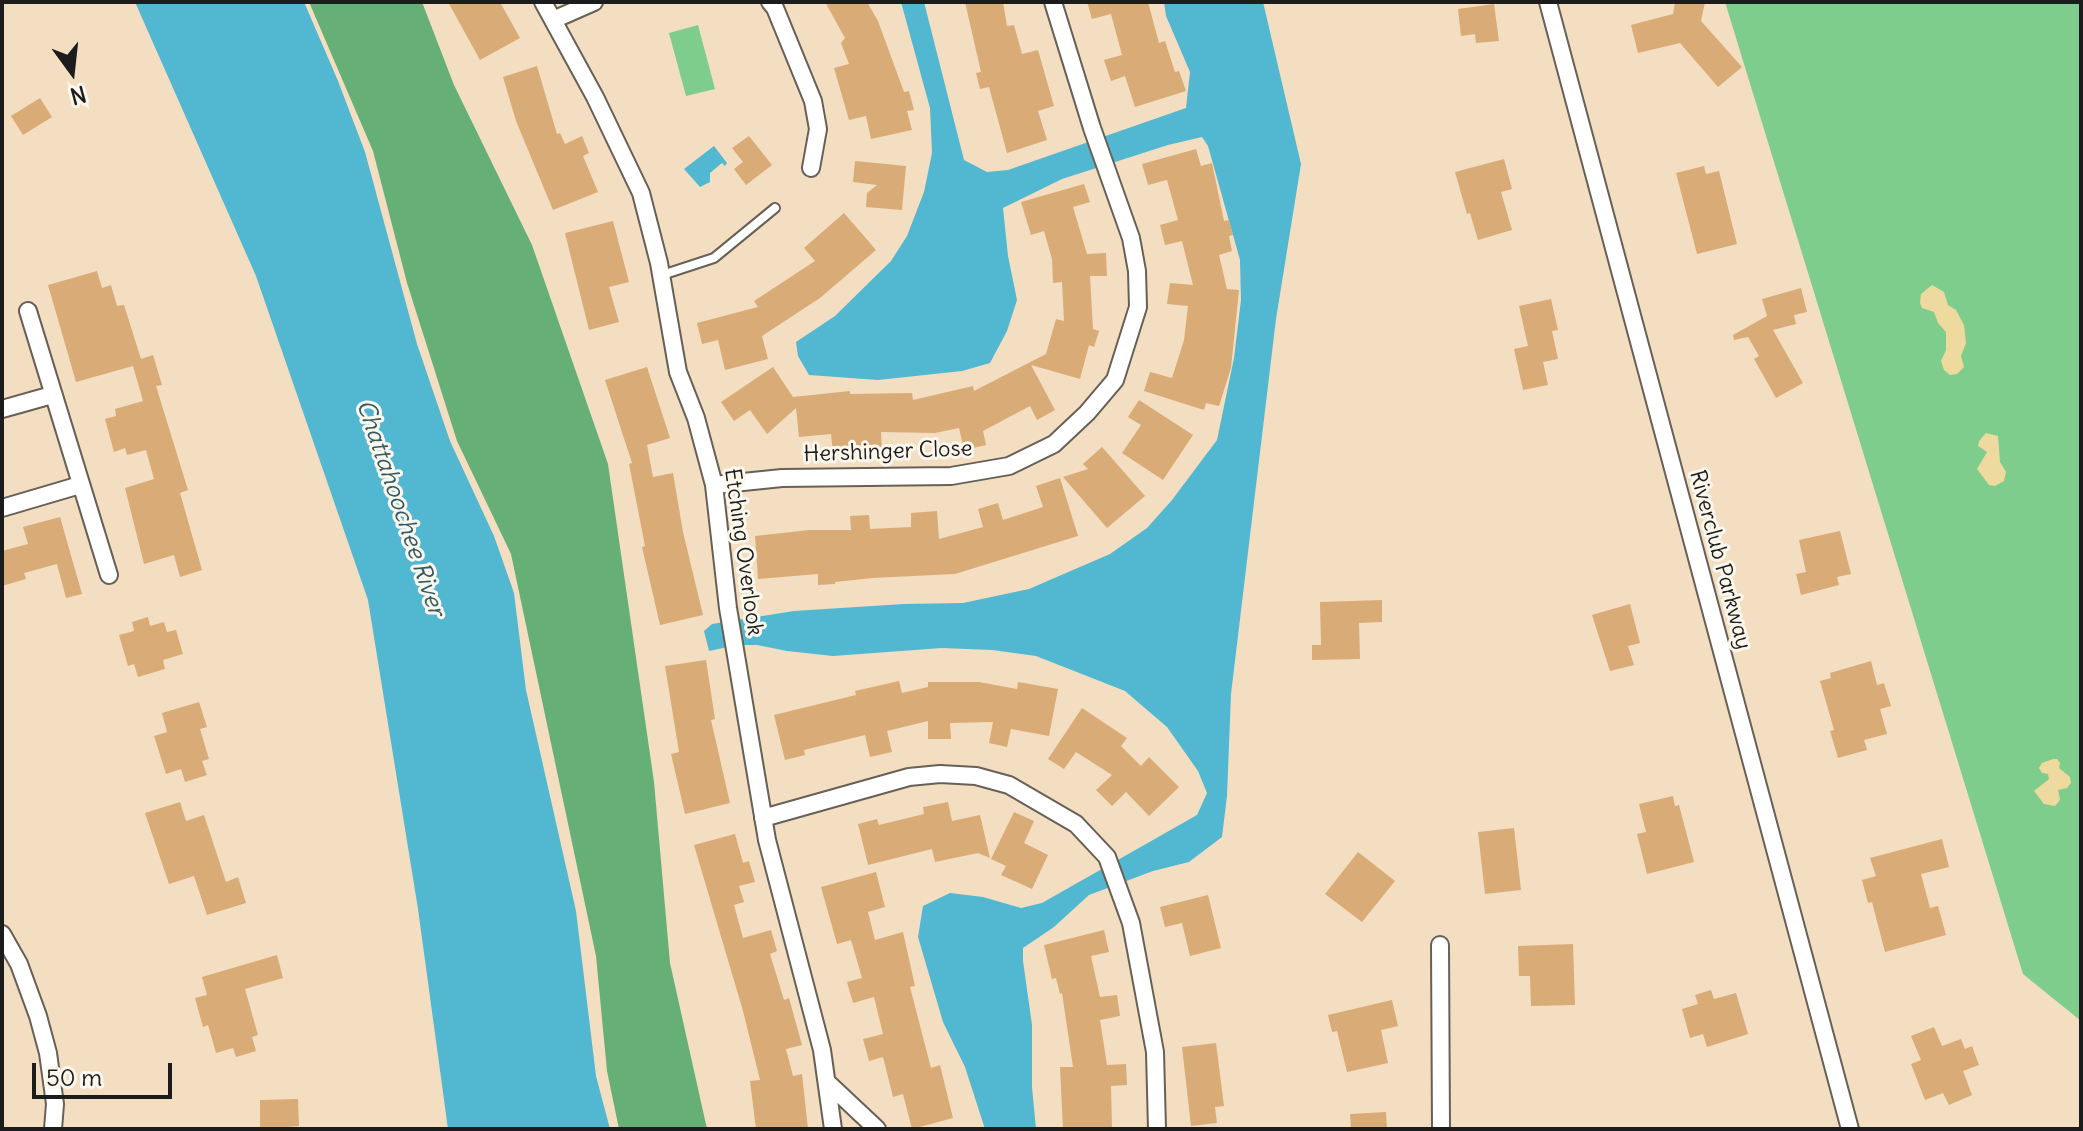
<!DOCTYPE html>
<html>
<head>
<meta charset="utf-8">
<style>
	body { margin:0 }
	#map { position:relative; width:2083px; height:1131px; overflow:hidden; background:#f3dec1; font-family:Delius,sans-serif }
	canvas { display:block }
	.frame { position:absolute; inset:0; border:4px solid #1c1c1c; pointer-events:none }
	.north { position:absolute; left:32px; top:32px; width:80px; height:80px; -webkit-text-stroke:6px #fbf7ec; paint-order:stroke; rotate:165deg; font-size:22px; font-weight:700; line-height:32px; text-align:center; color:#1c1c1c }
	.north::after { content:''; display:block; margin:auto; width:28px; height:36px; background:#1c1c1c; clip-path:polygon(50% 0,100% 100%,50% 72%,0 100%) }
	.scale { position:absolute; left:32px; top:1063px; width:140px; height:36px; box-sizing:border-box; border:4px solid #1c1c1c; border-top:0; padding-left:10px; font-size:24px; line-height:28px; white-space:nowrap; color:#1c1c1c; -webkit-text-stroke:6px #fbf7ec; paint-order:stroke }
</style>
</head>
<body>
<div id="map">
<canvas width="2083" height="1131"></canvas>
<div class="frame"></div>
<div class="north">N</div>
<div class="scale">50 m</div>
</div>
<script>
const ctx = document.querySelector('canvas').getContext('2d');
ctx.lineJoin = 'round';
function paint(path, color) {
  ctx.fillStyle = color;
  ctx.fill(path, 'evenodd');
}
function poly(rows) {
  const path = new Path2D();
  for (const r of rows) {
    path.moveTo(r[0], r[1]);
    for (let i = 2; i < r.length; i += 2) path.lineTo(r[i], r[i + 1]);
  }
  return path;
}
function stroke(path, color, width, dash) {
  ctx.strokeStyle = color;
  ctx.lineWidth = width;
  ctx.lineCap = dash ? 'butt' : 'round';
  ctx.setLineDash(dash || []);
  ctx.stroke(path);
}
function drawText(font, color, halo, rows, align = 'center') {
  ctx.font = font + ' Delius,sans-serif';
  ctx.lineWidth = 6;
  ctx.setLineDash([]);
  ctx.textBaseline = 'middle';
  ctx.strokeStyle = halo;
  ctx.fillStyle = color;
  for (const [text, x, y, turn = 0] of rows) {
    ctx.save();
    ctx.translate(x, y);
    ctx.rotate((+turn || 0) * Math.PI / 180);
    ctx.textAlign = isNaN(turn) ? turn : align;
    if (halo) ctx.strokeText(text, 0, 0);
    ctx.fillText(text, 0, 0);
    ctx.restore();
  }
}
paint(poly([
	[1725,2,2081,2,2081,1021,2023,974],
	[698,25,715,89,686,96,669,33]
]), '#7ecd8d');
paint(poly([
	[309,2,422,2,454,85,532,245,608,464,654,782,670,963,707,1129,619,1129,607,1071,596,956,511,554,457,441,407,283,373,151]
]), '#66b078');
paint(poly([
	[1932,285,1944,292,1948,305,1956,310,1964,325,1966,343,1961,356,1964,367,1957,374,1950,375,1944,370,1941,361,1946,350,1946,332,1938,323,1934,312,1922,308,1920,303,1921,294],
	[1986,433,1998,436,2000,462,2006,472,2004,481,1995,486,1989,485,1977,469,1987,452,1978,446,1979,441],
	[2053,759,2057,759,2060,763,2059,768,2070,777,2071,783,2067,788,2058,790,2060,800,2055,806,2044,804,2034,791,2049,779,2048,774,2042,773,2039,768,2042,763]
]), '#eeda9e');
paint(poly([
	[135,2,304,2,338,81,365,152,417,344,450,441,494,536,514,593,526,690,576,911,596,1076,610,1129,448,1129,418,909,368,600,256,276],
	[901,2,924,2,964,160,987,172,1008,170,1186,108,1190,72,1166,16,1164,2,1263,2,1301,164,1276,319,1231,694,1227,796,1222,837,1189,862,1153,871,1089,895,1054,927,1023,948,1023,961,1032,1025,1032,1087,1036,1129,985,1129,965,1067,943,1022,918,937,923,906,950,893,983,897,1021,908,1042,903,1197,815,1207,793,1198,771,1167,727,1125,691,1036,656,992,650,942,648,833,656,787,651,757,645,737,645,709,651,704,631,712,624,794,611,904,604,963,603,1029,589,1110,554,1147,528,1172,500,1217,440,1234,358,1241,300,1240,260,1208,146,1202,137,1168,145,1062,179,1003,208,1008,256,1017,300,1007,331,990,363,962,371,878,380,809,375,798,356,796,342,835,316,891,261,907,236,924,192,932,153,930,108],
	[714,146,727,163,725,166,722,163,710,173,710,182,700,187,684,169]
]), '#52b7d1');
paint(poly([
	[448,2,500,2,520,38,480,60],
	[825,2,867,2,878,21,904,92,909,91,914,110,907,111,912,130,871,139,866,116,849,120,834,68,849,64,841,43,845,38],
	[965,2,1003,2,1007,26,1014,25,1022,54,1038,50,1054,106,1038,111,1047,140,1007,153,989,87,980,89,976,73,981,72],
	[1087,2,1148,2,1159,43,1165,41,1175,72,1179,71,1186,91,1135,107,1125,76,1111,81,1104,60,1122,55,1111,14,1092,19],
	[1675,2,1705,2,1701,21,1742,67,1718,87,1680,43,1638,53,1631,25,1673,14],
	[1494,4,1499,41,1476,43,1475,34,1461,36,1458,9],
	[537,66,557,134,560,133,565,144,582,136,589,153,583,156,598,192,553,210,516,121,503,77],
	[40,98,52,117,23,135,11,116],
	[749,136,772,165,746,185,734,169,743,162,732,148],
	[1196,149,1201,166,1212,163,1224,221,1229,220,1233,235,1229,236,1232,251,1219,255,1227,289,1239,290,1231,368,1219,406,1206,403,1204,410,1144,391,1150,372,1172,378,1184,340,1188,306,1167,304,1170,283,1193,285,1182,241,1165,245,1160,225,1178,220,1167,180,1148,185,1142,164],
	[1504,159,1512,189,1501,192,1512,230,1478,240,1470,213,1467,214,1455,172],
	[855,161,906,166,902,210,866,207,867,193,877,185,853,182],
	[1704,166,1706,174,1719,171,1737,244,1697,254,1676,173],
	[1084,184,1090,202,1073,207,1087,254,1106,253,1107,276,1090,276,1093,329,1099,331,1094,347,1089,345,1080,379,1031,365,1055,410,1037,420,1030,406,983,431,986,445,964,450,959,428,935,433,881,432,882,452,861,452,861,449,833,453,831,434,799,437,796,408,767,434,750,410,734,421,721,402,773,367,793,397,850,391,850,394,912,393,913,400,973,386,974,391,1046,354,1056,319,1064,321,1062,282,1053,283,1052,259,1044,231,1031,235,1021,202],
	[844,213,876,250,820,298,762,336,768,359,725,370,718,340,702,344,697,323,758,307,754,301,815,261,804,248],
	[613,221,629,282,609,287,619,322,589,330,565,233],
	[97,271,102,288,111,285,117,306,124,305,141,359,153,355,162,385,156,386,188,490,180,493,202,570,180,577,174,555,144,564,125,488,154,479,146,450,127,455,125,448,114,452,105,419,116,416,115,409,143,401,133,366,76,382,48,285],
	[1801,288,1807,312,1794,315,1796,324,1773,330,1803,383,1776,398,1754,359,1759,356,1748,337,1734,340,1733,335,1767,316,1762,299],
	[1551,299,1558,330,1552,331,1558,359,1543,362,1548,385,1523,390,1514,349,1528,346,1519,306],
	[647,367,670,438,647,445,653,477,673,473,683,532,703,615,660,625,642,547,645,546,629,464,632,463,605,380],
	[1139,400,1193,435,1163,480,1122,453,1141,425,1128,417],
	[1102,447,1145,496,1107,528,1063,477,1088,469,1083,464],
	[1060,478,1078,536,955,574,872,578,835,582,835,584,818,585,818,574,758,579,755,536,809,530,851,530,850,516,869,515,870,529,911,527,911,513,937,511,939,539,983,527,978,509,998,503,1003,520,1043,507,1036,486],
	[60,517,82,594,66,598,57,564,24,573,26,579,2,586,2,551,28,544,23,527],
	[1840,531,1851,574,1837,577,1839,585,1801,595,1796,574,1806,572,1799,540],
	[1382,600,1382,622,1359,623,1360,659,1312,660,1312,645,1321,645,1320,602],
	[1630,604,1640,643,1628,646,1634,665,1610,671,1592,615],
	[148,617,150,626,164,622,167,632,176,630,183,654,163,660,165,669,138,677,134,664,128,666,119,635,134,631,132,622],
	[706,660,715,719,711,720,730,803,685,814,671,754,679,752,665,666],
	[1871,661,1877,685,1884,683,1891,706,1880,709,1887,734,1864,740,1867,750,1838,758,1830,731,1834,730,1820,681,1831,678,1830,673],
	[899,681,902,693,928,687,928,682,979,682,1017,689,1018,682,1058,689,1049,736,1011,729,1007,747,989,743,993,722,950,723,951,739,928,739,928,721,887,731,892,752,870,757,865,735,804,750,805,755,785,760,774,715,856,695,855,691],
	[199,702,207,727,200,729,209,759,202,761,207,775,185,782,181,769,166,774,154,736,167,732,162,713],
	[1082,708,1127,738,1121,746,1141,766,1149,757,1179,787,1149,816,1126,792,1112,806,1096,790,1112,775,1076,752,1064,769,1048,759],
	[1673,796,1675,806,1679,805,1694,862,1647,874,1637,834,1646,832,1639,804],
	[180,802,186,821,204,815,226,882,238,877,246,903,207,915,194,876,169,884,145,813],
	[948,802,952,821,980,815,990,858,978,853,935,862,932,849,868,865,858,824,877,819,879,825,924,814,923,807],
	[1014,812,1034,821,1024,843,1048,855,1032,889,1001,875,1006,866,991,859],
	[1514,828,1521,890,1485,894,1478,832],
	[735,834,743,863,749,861,755,882,739,886,744,902,734,905,743,938,771,930,777,951,770,954,784,1000,789,998,802,1045,786,1049,793,1076,802,1074,808,1129,756,1129,750,1081,760,1080,743,1011,694,845],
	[1942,839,1949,867,1921,874,1930,908,1938,906,1946,935,1885,952,1872,902,1868,903,1862,880,1876,876,1870,858],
	[1358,852,1395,881,1362,922,1325,894],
	[876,872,885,907,868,912,875,940,903,932,915,986,910,987,931,1068,940,1065,953,1118,912,1129,903,1094,893,1097,883,1057,869,1061,863,1039,883,1034,874,997,853,1003,847,982,862,978,851,940,837,944,821,887],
	[1208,895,1221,948,1190,956,1182,923,1165,927,1160,907],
	[1104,930,1109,952,1091,956,1100,997,1117,995,1120,1016,1100,1020,1107,1065,1126,1064,1127,1085,1111,1086,1112,1129,1063,1129,1060,1067,1073,1067,1062,993,1060,994,1056,978,1052,979,1044,945],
	[1573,944,1575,1005,1531,1006,1530,976,1519,976,1518,946],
	[277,955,283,978,245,989,258,1035,252,1037,256,1051,236,1057,233,1048,216,1053,208,1025,203,1027,195,998,207,995,202,977],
	[1711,990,1714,999,1736,993,1748,1034,1707,1047,1703,1034,1690,1038,1682,1009,1698,1004,1695,995],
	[1392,1000,1398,1026,1381,1030,1388,1063,1347,1072,1337,1031,1332,1032,1328,1015],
	[1934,1027,1942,1046,1961,1039,1965,1049,1972,1046,1979,1065,1963,1071,1972,1095,1949,1105,1943,1093,1925,1100,1911,1064,1921,1060,1911,1036],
	[1216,1043,1224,1106,1215,1107,1217,1123,1191,1126,1182,1047],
	[298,1099,299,1126,260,1129,260,1100],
	[1386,1112,1387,1129,1351,1129,1350,1114]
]), '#d9ab77');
const lane = poly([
	[662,275,714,258,775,208]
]);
const street = poly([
	[543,2,595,97,641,193,659,263,678,372,696,418,714,485,728,608,767,840,822,1050,833,1129],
	[770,2,775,8,813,101,818,129,811,168],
	[1548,2,1850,1129],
	[553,20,594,2],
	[28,311,109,575],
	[2,409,52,395],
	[714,485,782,478,951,476,1009,466,1054,444,1087,413,1115,380,1138,307,1137,271,1131,238,1092,128,1053,2],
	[2,508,80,485],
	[763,818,909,777,940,774,976,776,1009,785,1076,824,1107,857,1131,923,1155,1052,1157,1129],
	[2,934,19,964,38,1016,48,1053,55,1104,53,1129],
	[1440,945,1441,1129],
	[828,1083,877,1129]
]);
stroke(lane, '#676056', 12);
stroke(street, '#676056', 20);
stroke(lane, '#fff', 8);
stroke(street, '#fff', 16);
drawText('22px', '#1c1c1c', '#fbf7ec', [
	["Hershinger Close",888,452,-2],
	["Etching Overlook",743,552,82],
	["Riverclub Parkway",1720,560,75]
]);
drawText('italic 24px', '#325a64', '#fbf7ec', [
	["Chattahoochee River",400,508,71]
]);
</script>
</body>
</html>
